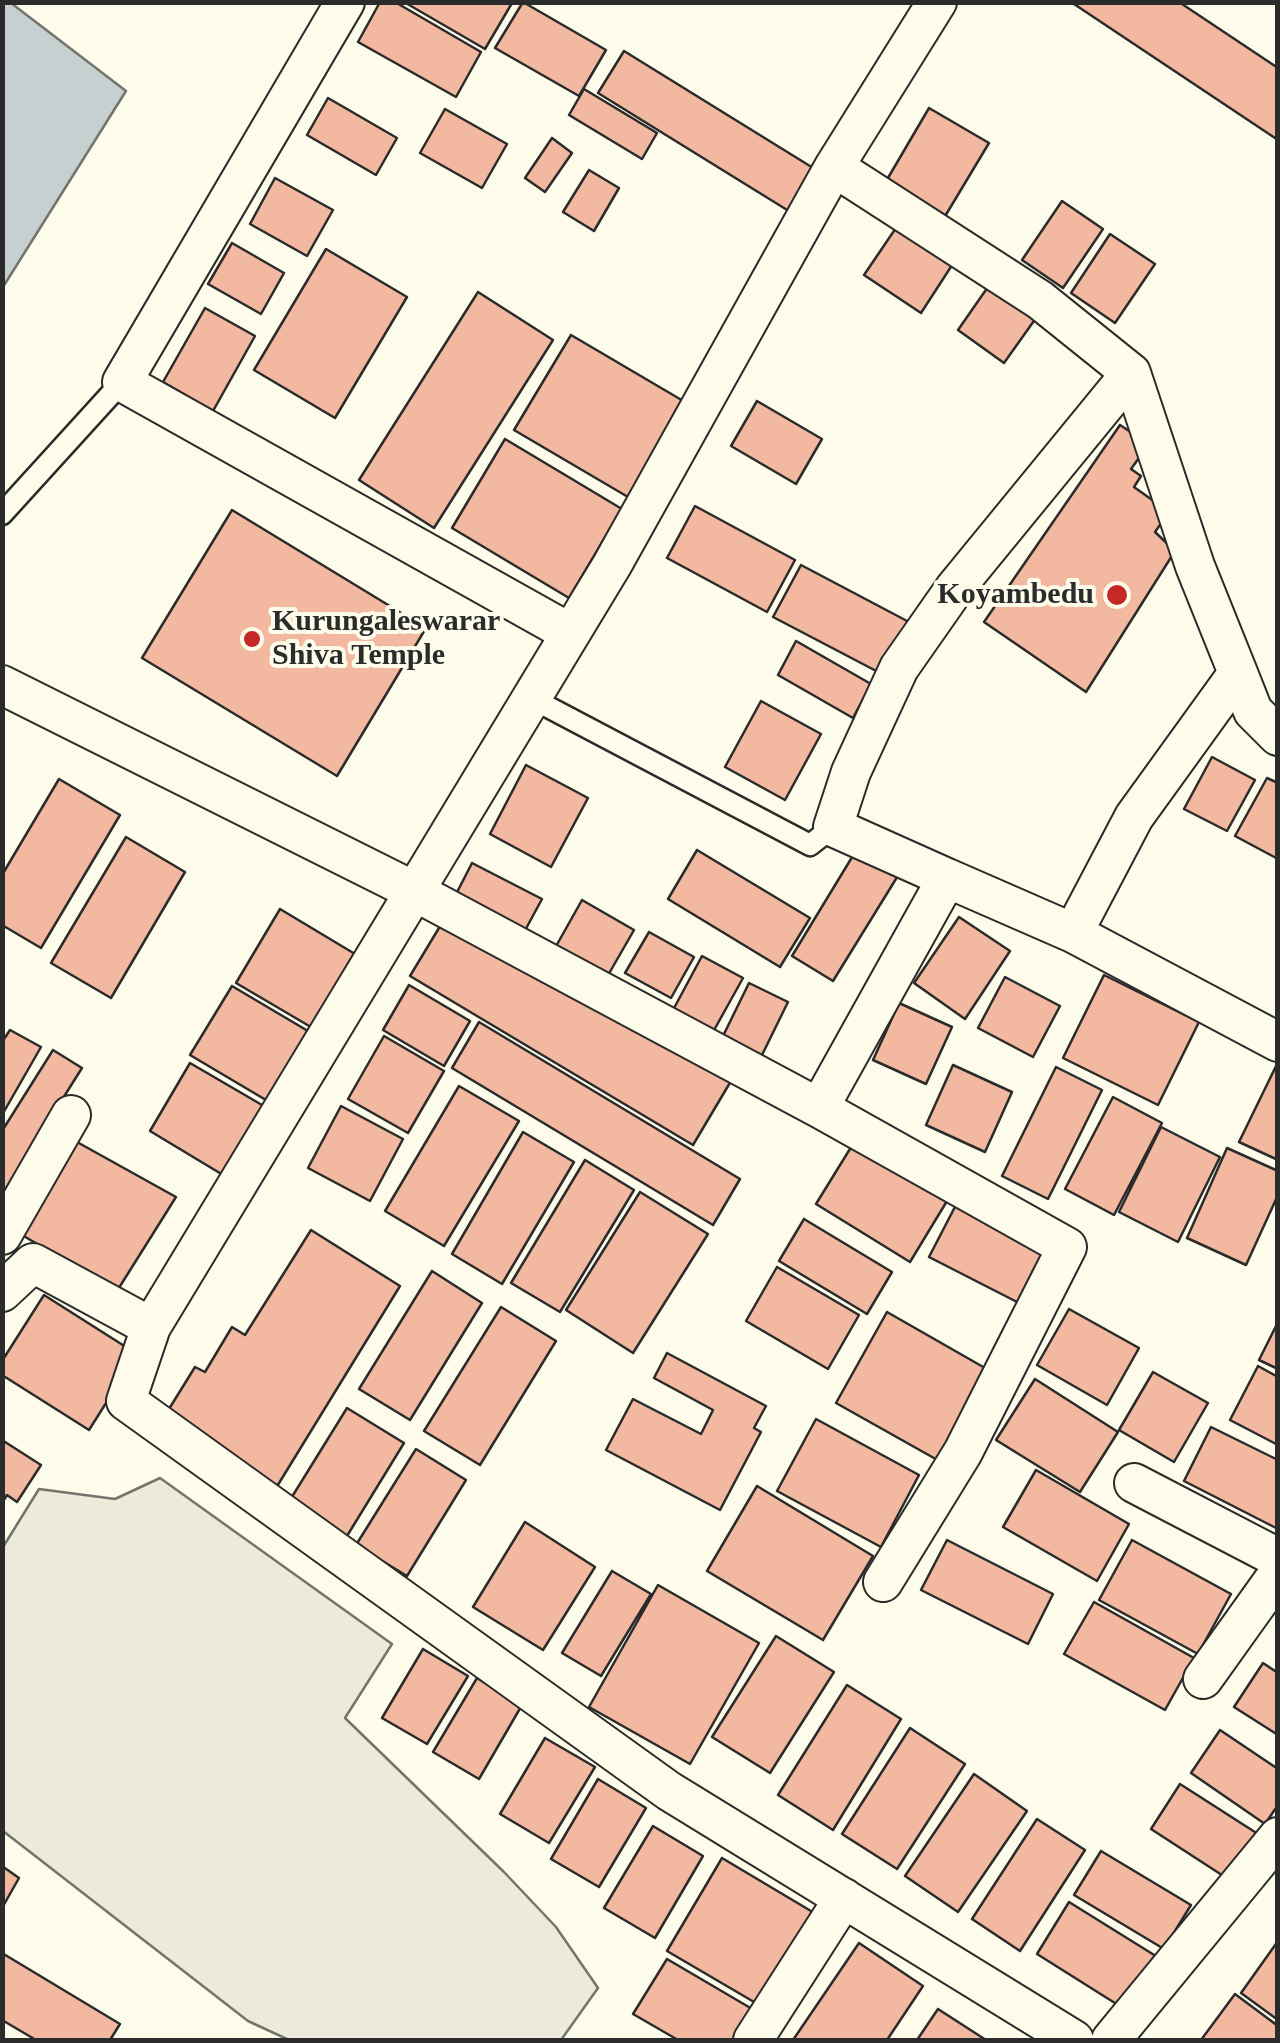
<!DOCTYPE html>
<html>
<head>
<meta charset="utf-8">
<style>
	body { margin:0 }
	#map { position:relative; width:1280px; height:2043px; overflow:hidden; background:#fdfbea; font-family:Georgia,serif }
	canvas { display:block }
	.frame { position:absolute; inset:0; border:5px solid #2b2b2b; pointer-events:none }
</style>
</head>
<body>
<div id="map">
<canvas width="1280" height="2043"></canvas>
<div class="frame"></div>
</div>
<script>
const ctx = document.querySelector('canvas').getContext('2d');
ctx.lineJoin = 'round';
function paint(path, color) {
  ctx.fillStyle = color;
  ctx.fill(path, 'evenodd');
}
function poly(rows) {
  const path = new Path2D();
  for (const r of rows) {
    path.moveTo(r[0], r[1]);
    for (let i = 2; i < r.length; i += 2) path.lineTo(r[i], r[i + 1]);
  }
  return path;
}
function stroke(path, color, width, dash) {
  ctx.strokeStyle = color;
  ctx.lineWidth = width;
  ctx.lineCap = dash ? 'butt' : 'round';
  ctx.setLineDash(dash || []);
  ctx.stroke(path);
}
function drawText(font, color, halo, rows, align = 'center') {
  ctx.font = font + ' Georgia,serif';
  ctx.lineWidth = 8;
  ctx.setLineDash([]);
  ctx.textBaseline = 'middle';
  ctx.strokeStyle = halo;
  ctx.fillStyle = color;
  for (const [text, x, y, turn = 0] of rows) {
    ctx.save();
    ctx.translate(x, y);
    ctx.rotate((+turn || 0) * Math.PI / 180);
    ctx.textAlign = isNaN(turn) ? turn : align;
    if (halo) ctx.strokeText(text, 0, 0);
    ctx.fillText(text, 0, 0);
    ctx.restore();
  }
}
const parking = poly([
	[160,1478,392,1644,345,1718,504,1872,556,1927,598,1988,561,2040,289,2040,248,2021,3,1831,3,1547,39,1489,115,1499,160,1478]
]);
paint(parking, '#eceadb');
stroke(parking, '#74746e', 2.5);
const water = poly([
	[11,3,126,91,3,287,2,3,11,3]
]);
paint(water, '#c7d0d0');
stroke(water, '#74746e', 2.5);
const building = poly([
	[380,2,395,2,481,52,456,97,358,42,380,2],
	[404,2,511,2,512,3,485,49,404,2],
	[523,2,606,50,579,96,495,48,523,2],
	[1071,2,1179,2,1278,68,1278,140,1071,2],
	[624,51,818,171,792,213,598,93,624,51],
	[584,89,657,133,642,159,569,115,584,89],
	[328,98,397,138,376,175,307,135,328,98],
	[929,108,989,143,944,218,885,183,929,108],
	[445,109,507,144,482,188,420,153,445,109],
	[552,138,572,153,545,192,525,178,552,138],
	[589,170,619,188,594,231,563,212,589,170],
	[275,178,333,210,307,256,250,224,275,178],
	[1062,201,1103,229,1063,288,1022,260,1062,201],
	[900,222,956,259,921,313,864,275,900,222],
	[1110,234,1155,264,1115,323,1071,293,1110,234],
	[232,243,284,273,261,314,208,284,232,243],
	[326,249,407,297,335,418,254,370,326,249],
	[990,284,1036,318,1004,363,958,330,990,284],
	[478,292,553,340,434,528,359,480,478,292],
	[205,308,255,336,213,411,163,382,205,308],
	[571,335,685,402,628,497,514,430,571,335],
	[757,401,822,439,796,484,731,446,757,401],
	[1120,425,1149,444,1131,469,1141,476,1134,487,1169,512,1155,532,1175,551,1086,692,984,622,1120,425],
	[505,439,622,509,569,598,452,528,505,439],
	[695,506,795,560,767,612,667,558,695,506],
	[232,510,426,628,337,776,142,658,232,510],
	[801,565,909,622,882,674,773,617,801,565],
	[796,641,871,684,853,718,778,675,796,641],
	[761,701,821,734,785,800,725,767,761,701],
	[1212,757,1255,780,1227,831,1184,809,1212,757],
	[526,765,588,798,551,867,490,834,526,765],
	[1267,778,1278,783,1278,859,1235,836,1267,778],
	[59,779,120,815,41,948,2,925,2,875,59,779],
	[126,837,185,872,111,998,51,963,126,837],
	[857,849,899,874,833,981,792,956,857,849],
	[697,850,810,918,780,967,668,899,697,850],
	[472,863,542,899,522,936,453,900,472,863],
	[582,900,634,930,607,977,555,948,582,900],
	[280,909,360,957,316,1030,236,983,280,909],
	[448,913,731,1081,693,1145,410,976,448,913],
	[959,917,1010,951,965,1019,914,983,959,917],
	[649,932,694,957,671,998,625,973,649,932],
	[702,956,743,978,713,1032,673,1010,702,956],
	[1104,975,1199,1022,1158,1105,1063,1058,1104,975],
	[1005,977,1060,1006,1033,1057,978,1028,1005,977],
	[749,983,788,1002,762,1055,723,1036,749,983],
	[409,985,470,1021,444,1066,383,1030,409,985],
	[232,986,313,1034,271,1103,190,1055,232,986],
	[899,1003,952,1027,926,1084,873,1060,899,1003],
	[479,1022,740,1179,713,1225,452,1068,479,1022],
	[10,1030,41,1047,2,1115,2,1042,10,1030],
	[384,1036,444,1071,408,1133,348,1099,384,1036],
	[53,1050,82,1068,2,1195,2,1131,53,1050],
	[1278,1062,1278,1160,1239,1142,1278,1062],
	[190,1063,274,1112,233,1181,150,1131,190,1063],
	[953,1065,1012,1092,985,1152,926,1125,953,1065],
	[1056,1067,1102,1090,1048,1199,1002,1176,1056,1067],
	[459,1086,519,1121,444,1246,385,1211,459,1086],
	[1113,1097,1162,1123,1114,1215,1065,1189,1113,1097],
	[341,1106,403,1139,370,1201,308,1168,341,1106],
	[1161,1127,1220,1157,1178,1242,1119,1212,1161,1127],
	[523,1132,574,1162,502,1284,452,1254,523,1132],
	[77,1142,176,1197,117,1291,22,1235,77,1142],
	[853,1144,947,1201,910,1262,816,1204,853,1144],
	[1227,1148,1278,1171,1278,1195,1246,1265,1187,1238,1227,1148],
	[585,1160,634,1190,560,1312,511,1283,585,1160],
	[640,1192,708,1234,633,1353,566,1310,640,1192],
	[958,1201,1048,1247,1019,1303,929,1257,958,1201],
	[804,1219,892,1272,867,1314,779,1261,804,1219],
	[311,1230,400,1286,276,1488,164,1417,195,1367,205,1372,232,1327,245,1335,311,1230],
	[777,1267,859,1315,828,1369,746,1321,777,1267],
	[432,1271,482,1303,410,1420,359,1389,432,1271],
	[44,1295,137,1354,89,1430,2,1375,2,1361,44,1295],
	[501,1307,556,1341,480,1465,424,1431,501,1307],
	[1069,1309,1139,1348,1107,1405,1037,1365,1069,1309],
	[887,1312,992,1372,941,1462,836,1403,887,1312],
	[1278,1322,1278,1369,1259,1360,1278,1322],
	[667,1353,766,1406,754,1428,761,1432,720,1510,606,1450,633,1399,701,1434,713,1410,654,1378,667,1353],
	[1258,1366,1278,1377,1278,1445,1230,1420,1258,1366],
	[1153,1372,1208,1403,1174,1462,1119,1430,1153,1372],
	[1035,1379,1118,1432,1080,1492,996,1440,1035,1379],
	[347,1408,404,1443,347,1536,290,1500,347,1408],
	[816,1419,919,1475,881,1547,777,1491,816,1419],
	[1211,1427,1278,1460,1278,1529,1184,1481,1211,1427],
	[2,1440,41,1465,17,1502,7,1495,2,1503,2,1440],
	[416,1449,466,1480,407,1576,356,1545,416,1449],
	[1036,1470,1129,1524,1097,1581,1003,1527,1036,1470],
	[757,1486,873,1556,823,1640,707,1571,757,1486],
	[525,1522,595,1567,543,1650,473,1607,525,1522],
	[947,1540,1053,1594,1028,1644,921,1590,947,1540],
	[1132,1540,1231,1594,1198,1654,1099,1600,1132,1540],
	[612,1571,651,1594,601,1676,562,1653,612,1571],
	[658,1585,759,1643,690,1764,589,1707,658,1585],
	[1094,1602,1194,1658,1165,1710,1064,1654,1094,1602],
	[776,1636,834,1672,770,1773,712,1737,776,1636],
	[423,1649,468,1676,427,1744,382,1718,423,1649],
	[1263,1663,1278,1673,1278,1735,1234,1707,1263,1663],
	[477,1678,522,1705,479,1779,433,1752,477,1678],
	[847,1685,901,1719,833,1830,778,1795,847,1685],
	[910,1728,965,1764,897,1869,842,1834,910,1728],
	[1220,1730,1278,1769,1278,1805,1265,1824,1191,1773,1220,1730],
	[545,1738,595,1767,549,1843,500,1814,545,1738],
	[974,1774,1027,1811,958,1912,905,1876,974,1774],
	[598,1779,646,1808,599,1887,551,1859,598,1779],
	[1180,1784,1258,1834,1228,1879,1151,1829,1180,1784],
	[1037,1819,1085,1850,1020,1951,972,1919,1037,1819],
	[653,1826,703,1856,655,1938,604,1908,653,1826],
	[1101,1851,1191,1905,1164,1949,1074,1895,1101,1851],
	[722,1858,821,1917,766,2009,667,1951,722,1858],
	[2,1866,19,1878,2,1908,2,1866],
	[1069,1902,1159,1958,1126,2010,1037,1954,1069,1902],
	[1278,1941,1278,2020,1241,1993,1278,1941],
	[859,1943,923,1986,887,2040,793,2040,859,1943],
	[2,1953,120,2024,110,2040,36,2040,2,2020,2,1953],
	[667,1959,759,2013,742,2040,678,2040,633,2014,667,1959],
	[1235,1994,1278,2026,1278,2040,1201,2040,1235,1994],
	[938,2009,986,2040,917,2040,938,2009]
]);
paint(building, '#f2b8a0');
stroke(building, '#2b2b2b', 2.5);
const lane = poly([
	[2,514,122,382],
	[531,698,810,845,833,827]
]);
const street = poly([
	[345,2,122,382,570,633],
	[834,167,937,2],
	[2,685,412,890,819,1108,947,878,833,827,851,772,899,668,955,588,1131,373],
	[947,878,1073,933,1278,1042],
	[1073,933,1134,817,1238,673],
	[819,1108,1067,1247,963,1452,883,1582],
	[2,1235,71,1115],
	[2,1292,33,1263,151,1327],
	[1134,1483,1278,1558],
	[1203,1679,1278,1574],
	[753,2040,844,1898],
	[1074,2040,669,1791,126,1401,151,1327,612,565,834,167,1040,300,1131,373,1195,566,1238,673,1253,711,1278,736],
	[1111,2040,1278,1837]
]);
stroke(lane, '#2b2b2b', 25);
stroke(street, '#2b2b2b', 42);
stroke(lane, '#fdfbea', 20);
stroke(street, '#fdfbea', 38);
for (const [x, y, r, color] of [
	[1117,595,12,"#c62828"],
	[252,639,10,"#c62828"]
]) {
  const dot = new Path2D();
  dot.arc(x, y, r, 0, 2 * Math.PI);
  ctx.fillStyle = color;
  ctx.fill(dot);
  stroke(dot, '#fdfbea', 4);
}
drawText('bold 30px', '#2b2b2b', '#fdfbea', [
	["Koyambedu",1094,595],
	["Kurungaleswarar",272,622,"left"],
	["Shiva Temple",272,656,"left"]
], 'right');
</script>
</body>
</html>
